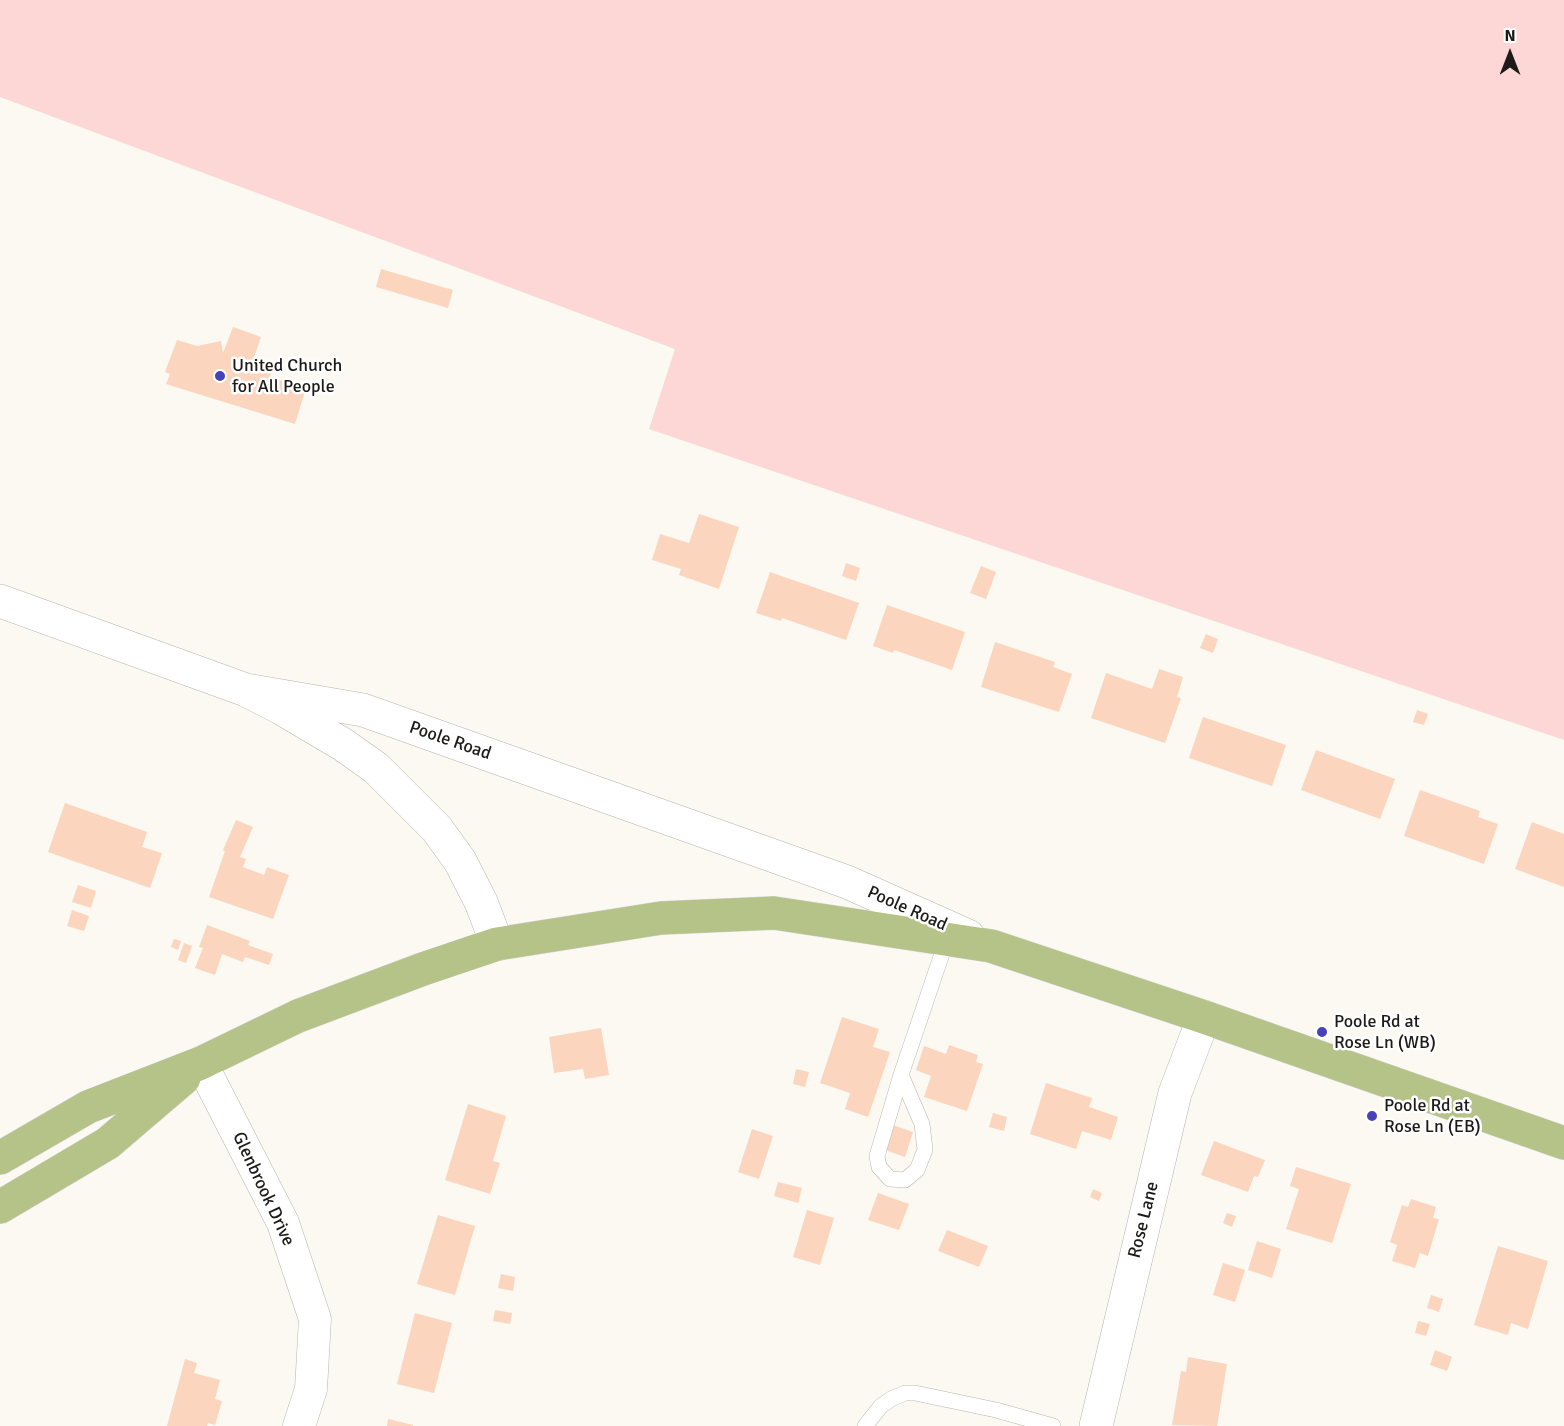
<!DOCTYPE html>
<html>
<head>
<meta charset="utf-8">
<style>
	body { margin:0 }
	#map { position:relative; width:1564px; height:1426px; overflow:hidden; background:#fbf9f2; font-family:Signika,sans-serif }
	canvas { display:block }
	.north { position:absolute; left:1480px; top:24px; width:60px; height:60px; -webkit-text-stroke:4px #fff; paint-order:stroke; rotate:0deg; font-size:16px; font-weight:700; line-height:24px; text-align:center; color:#1c1b19 }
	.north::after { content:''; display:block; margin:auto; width:21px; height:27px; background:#1c1b19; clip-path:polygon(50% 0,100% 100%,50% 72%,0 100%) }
</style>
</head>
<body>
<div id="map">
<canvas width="1564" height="1426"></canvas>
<div class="north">N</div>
</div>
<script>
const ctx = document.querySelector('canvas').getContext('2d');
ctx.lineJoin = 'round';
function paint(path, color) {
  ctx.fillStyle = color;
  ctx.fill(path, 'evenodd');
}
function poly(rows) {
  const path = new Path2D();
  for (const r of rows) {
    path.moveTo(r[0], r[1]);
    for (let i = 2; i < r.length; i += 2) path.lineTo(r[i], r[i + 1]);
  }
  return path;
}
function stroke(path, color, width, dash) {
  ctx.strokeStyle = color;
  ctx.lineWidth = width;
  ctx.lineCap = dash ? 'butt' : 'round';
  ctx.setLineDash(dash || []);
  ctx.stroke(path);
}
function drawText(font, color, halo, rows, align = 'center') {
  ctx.font = font + ' Signika,sans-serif';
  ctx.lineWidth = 5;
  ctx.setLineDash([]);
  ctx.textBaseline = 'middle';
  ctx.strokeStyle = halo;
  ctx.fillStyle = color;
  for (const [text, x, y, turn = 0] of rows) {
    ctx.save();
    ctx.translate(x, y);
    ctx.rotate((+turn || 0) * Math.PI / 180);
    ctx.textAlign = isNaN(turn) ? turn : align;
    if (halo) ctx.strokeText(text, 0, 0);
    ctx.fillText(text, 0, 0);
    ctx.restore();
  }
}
paint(poly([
	[0,0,1564,0,1564,740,649,429,675,349,0,97]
]), '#fcd7d6');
paint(poly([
	[381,269,453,290,448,308,376,287],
	[233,327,261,337,251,366,271,372,270,377,306,388,295,424,166,384,170,374,165,372,177,340,197,346,221,341,223,353],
	[699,514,739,527,719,589,679,575,681,569,652,560,660,534,689,543],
	[846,563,860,568,856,581,842,576],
	[981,566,996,572,986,599,970,593],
	[770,572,859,603,846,640,782,618,781,621,756,613],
	[887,605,965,632,952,670,894,650,893,653,873,646],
	[1206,634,1218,639,1213,653,1200,648],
	[995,642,1055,662,1053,667,1072,674,1059,712,981,687],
	[1159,669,1183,677,1177,697,1181,698,1165,743,1091,718,1106,673,1152,689],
	[1417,710,1428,714,1424,725,1413,722],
	[1203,717,1286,745,1272,786,1189,758],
	[1316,750,1395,779,1380,819,1301,790],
	[1420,790,1480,811,1478,817,1498,824,1484,864,1404,836],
	[65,803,147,832,142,847,162,853,150,888,48,852],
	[236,820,253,827,240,857,246,859,243,867,264,875,267,867,289,875,273,919,209,897,225,851,223,850],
	[1532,822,1564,834,1564,887,1515,869],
	[78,885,96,891,91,908,72,902],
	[72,910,89,916,84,931,67,926],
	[207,925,250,941,248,945,273,954,269,965,245,957,243,962,222,954,215,975,195,968,203,948,199,947],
	[174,939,181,941,178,950,171,947],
	[184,943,192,946,186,963,178,960],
	[842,1017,879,1029,873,1047,890,1052,868,1117,845,1109,850,1093,820,1083],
	[601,1028,609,1075,585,1079,583,1069,554,1073,549,1037],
	[949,1045,978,1055,976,1062,983,1064,967,1111,924,1097,931,1076,916,1070,924,1046,946,1054],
	[796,1069,809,1072,805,1087,793,1084],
	[1046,1083,1092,1098,1089,1107,1118,1117,1111,1140,1082,1131,1076,1149,1030,1134],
	[468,1104,506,1116,493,1161,500,1163,490,1194,445,1180],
	[993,1113,1007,1117,1004,1131,989,1127],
	[893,1125,913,1132,905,1157,885,1150],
	[752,1129,773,1136,759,1179,738,1172],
	[1214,1141,1265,1160,1258,1177,1254,1176,1248,1192,1201,1175],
	[1296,1167,1351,1184,1332,1243,1286,1229,1299,1189,1290,1186],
	[778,1182,802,1188,798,1203,774,1196],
	[1093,1189,1102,1193,1099,1201,1090,1197],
	[878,1193,909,1204,899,1230,868,1220],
	[1411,1199,1436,1207,1433,1218,1439,1219,1428,1256,1420,1253,1415,1268,1392,1261,1397,1245,1390,1242,1402,1205,1408,1207],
	[807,1210,834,1218,820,1265,793,1257],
	[1227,1213,1236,1216,1232,1227,1223,1223],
	[438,1215,475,1226,455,1295,417,1284],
	[947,1230,988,1246,979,1267,938,1251],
	[1257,1241,1281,1249,1272,1278,1248,1270],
	[1498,1246,1548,1261,1528,1329,1511,1323,1508,1335,1474,1325],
	[1223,1263,1245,1270,1235,1302,1213,1295],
	[501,1274,515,1277,513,1291,498,1288],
	[1431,1295,1443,1299,1439,1312,1427,1308],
	[495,1310,512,1313,510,1324,493,1321],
	[415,1313,452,1323,434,1393,397,1384],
	[1418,1321,1430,1324,1426,1336,1415,1333],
	[1435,1350,1452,1357,1447,1371,1430,1365],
	[1188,1357,1227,1364,1217,1426,1172,1425,1181,1371,1186,1372],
	[185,1359,197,1363,194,1373,220,1380,215,1399,222,1401,215,1425,208,1423,207,1426,167,1426],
	[388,1419,413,1425,413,1426,387,1426]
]), '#fbd5bd');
const service = poly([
	[901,1075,922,1124,925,1150,917,1170,905,1180,890,1179,879,1167,877,1156,901,1075,947,939],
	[865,1426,881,1406,891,1399,905,1393,915,1393,996,1410,1053,1426]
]);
const minor = poly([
	[201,1063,283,1223,315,1319,311,1389,299,1426]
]);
const tertiary = poly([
	[1096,1426,1175,1093,1204,1017]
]);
const secondary = poly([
	[0,601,246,690,281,708,342,744,376,768,437,829,460,861,481,902,497,944],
	[246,690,363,710,847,882,968,936]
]);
const primary = poly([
	[0,1158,88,1107,201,1063,298,1016,423,969,497,944,661,918,774,913,991,946,1204,1017,1564,1143],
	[0,1207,108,1143,184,1078]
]);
stroke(service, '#b7b5af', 16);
stroke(minor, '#b7b5af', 33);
stroke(tertiary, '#b7b5af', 34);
stroke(secondary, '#b7b5af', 34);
stroke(primary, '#d6d6d6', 34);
stroke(service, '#fff', 15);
stroke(minor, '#fff', 32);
stroke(tertiary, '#fff', 33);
stroke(secondary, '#fff', 33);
stroke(primary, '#b5c288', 33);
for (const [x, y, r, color] of [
	[220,376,6,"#4742b8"],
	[1322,1032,6,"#4742b8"],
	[1372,1116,6,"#4742b8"]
]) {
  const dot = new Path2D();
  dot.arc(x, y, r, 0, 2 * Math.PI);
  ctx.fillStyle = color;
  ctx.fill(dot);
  stroke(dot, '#fff', 2);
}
drawText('18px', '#1c1b19', '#fff', [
	["United Church",232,366],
	["for All People",232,387],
	["Poole Rd at",1334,1022],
	["Rose Ln (WB)",1334,1043],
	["Poole Rd at",1384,1106],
	["Rose Ln (EB)",1384,1127]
], 'left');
drawText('18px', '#1c1b19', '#fff', [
	["Poole Road",450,741,19],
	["Poole Road",907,909,24],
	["Glenbrook Drive",263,1189,65],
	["Rose Lane",1144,1220,-76]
]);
</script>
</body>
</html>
